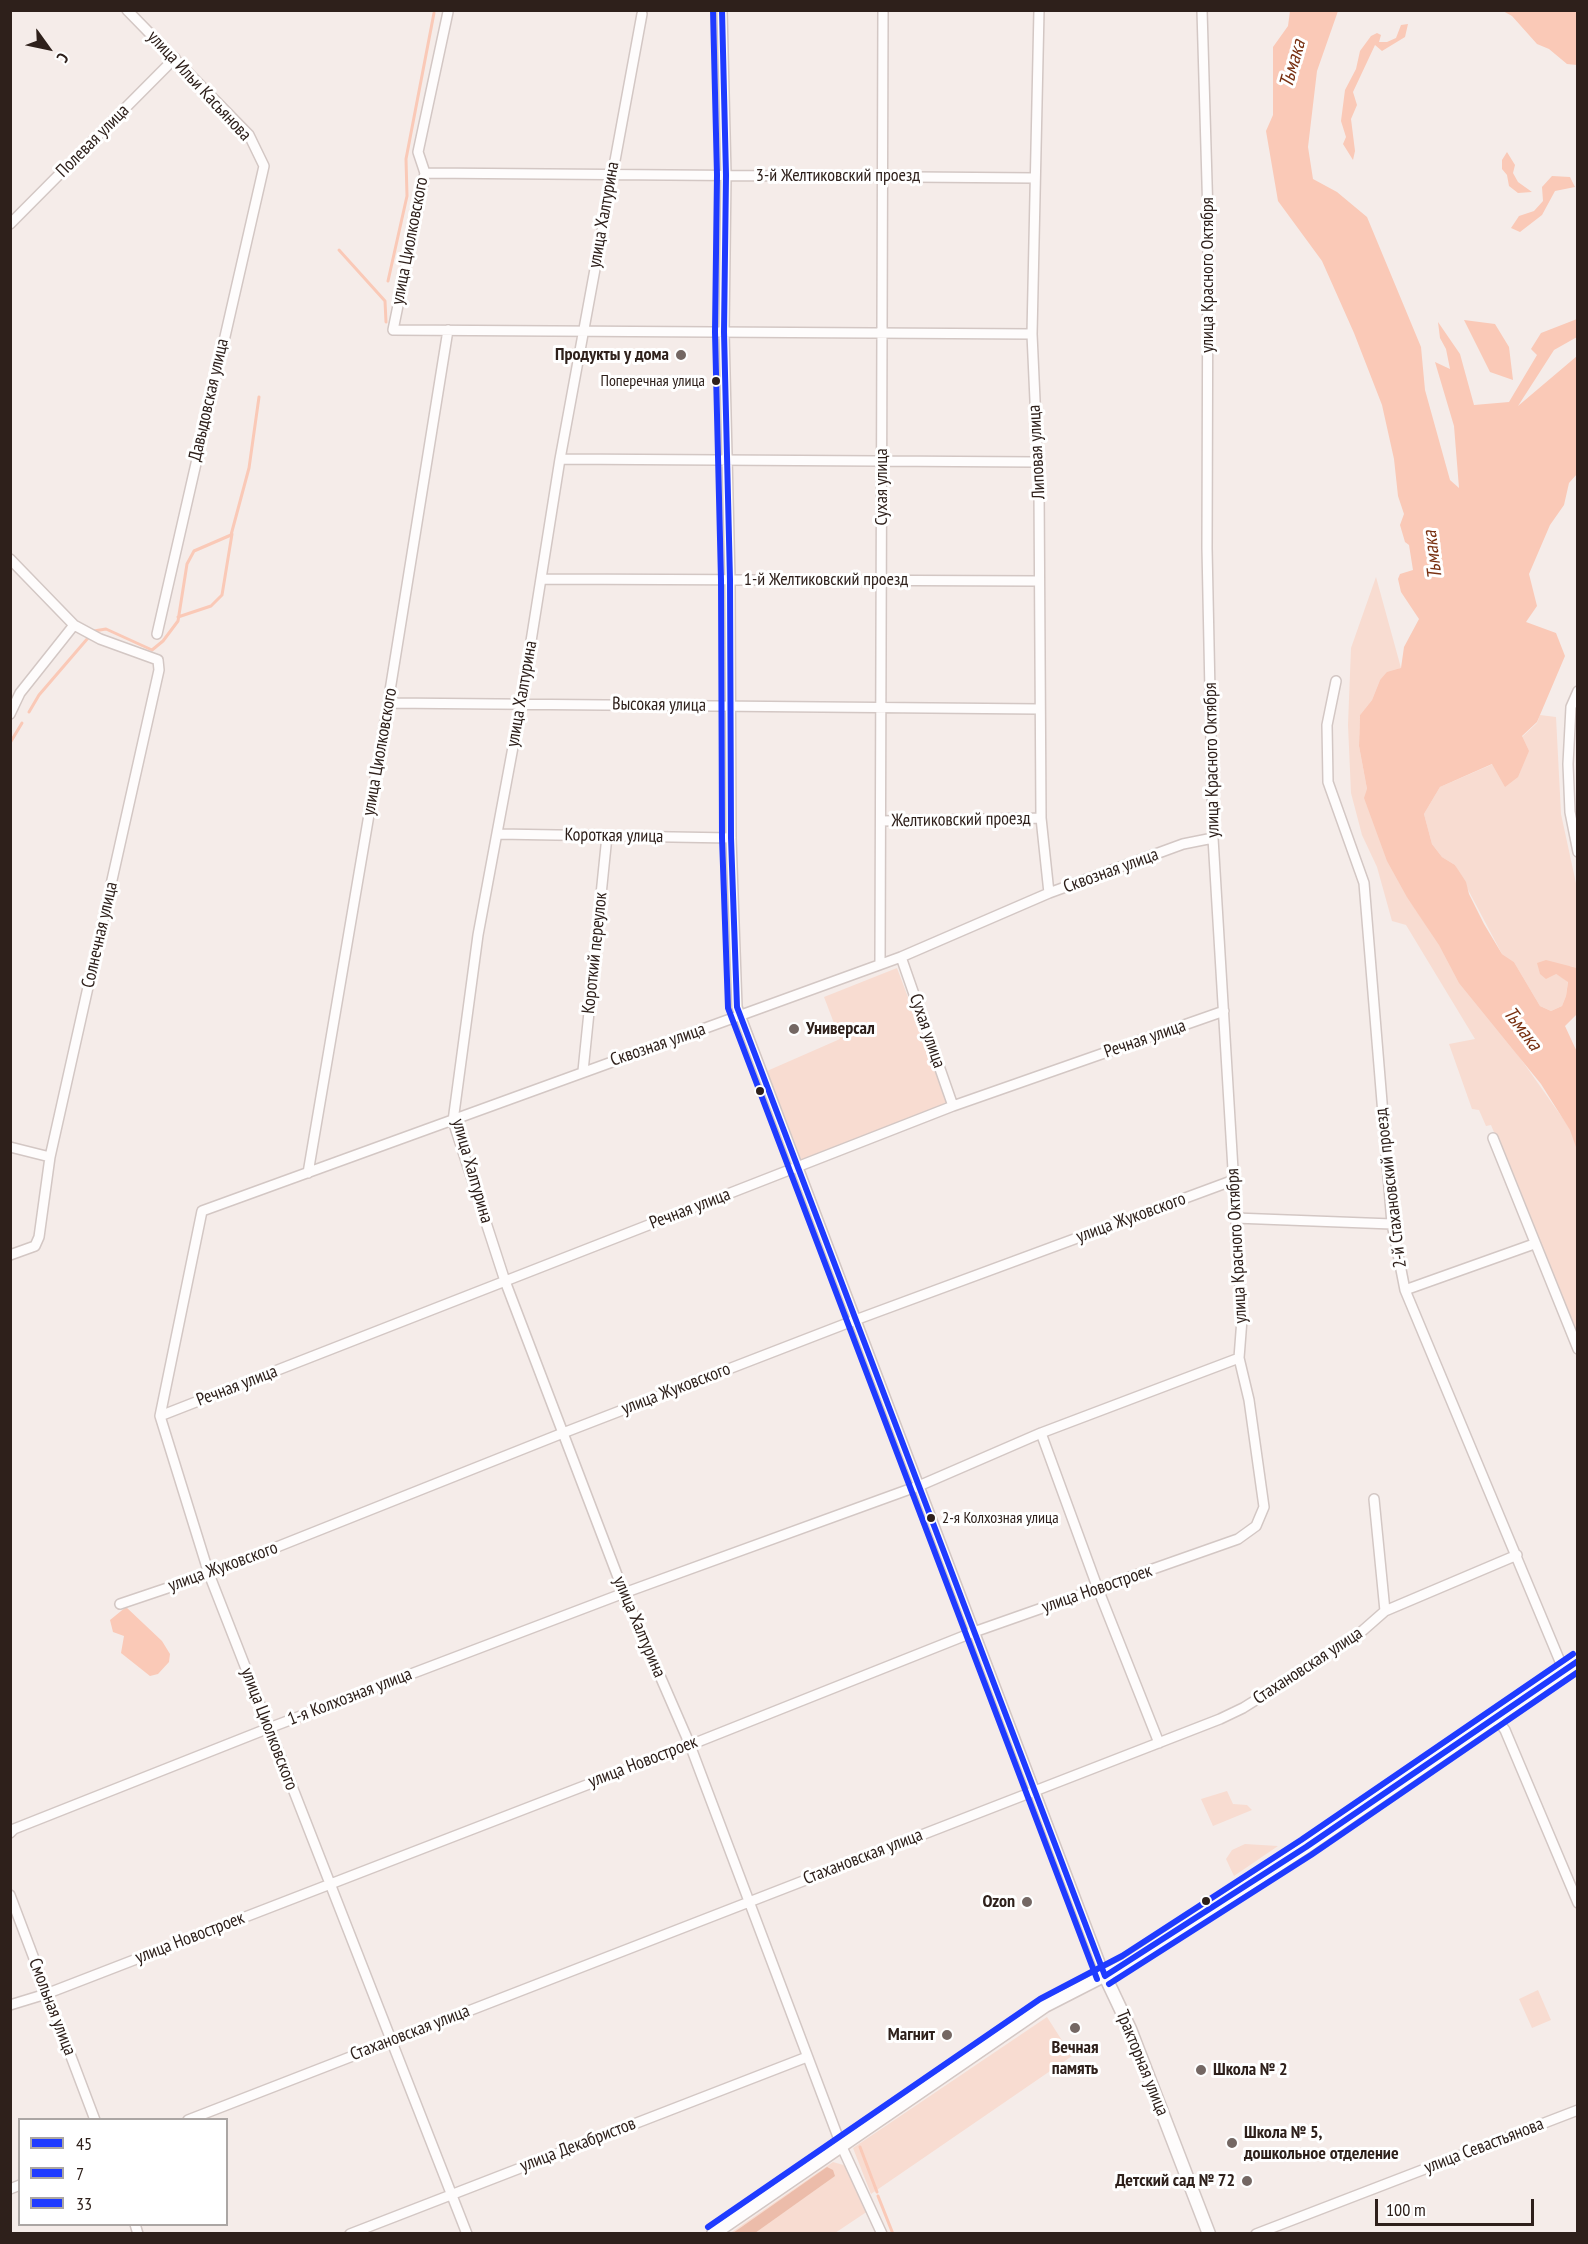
<!DOCTYPE html>
<html>
<head>
<meta charset="utf-8">
<style>
	body { margin:0 }
	#map { position:relative; width:1588px; height:2244px; overflow:hidden; background:#f5ece9; font-family:"PT Sans Narrow",sans-serif }
	canvas { display:block }
	.frame { position:absolute; inset:0; border:12px solid #2e201b; pointer-events:none }
	.legend { position:absolute; left:18px; top:2118px; width:210px; height:108px; box-sizing:border-box; background:#fff; border:2px solid #aba6a4; margin:0; padding:8px 10px; list-style:none; font-size:18px; color:#2e201b }
	.legend li { display:flex; align-items:center; gap:12px; height:30px }
	.legend b { width:30px; border:2px solid #aba6a4 }
	.north { position:absolute; left:18px; top:18px; width:60px; height:60px; -webkit-text-stroke:4px #fff; paint-order:stroke; rotate:123deg; font-size:16px; font-weight:700; line-height:24px; text-align:center; color:#2e201b }
	.north::after { content:''; display:block; margin:auto; width:21px; height:27px; background:#2e201b; clip-path:polygon(50% 0,100% 100%,50% 72%,0 100%) }
	.scale { position:absolute; left:1375px; top:2199px; width:159px; height:27px; box-sizing:border-box; border:3px solid #2e201b; border-top:0; padding-left:8px; font-size:18px; line-height:21px; white-space:nowrap; color:#2e201b; -webkit-text-stroke:4px #fff; paint-order:stroke }
</style>
</head>
<body>
<div id="map">
<canvas width="1588" height="2244"></canvas>
<div class="frame"></div>
<ul class="legend">
<li><b style="height:8px;background:#1f3bff"></b>45</li>
<li><b style="height:8px;background:#1f3bff"></b>7</li>
<li><b style="height:8px;background:#1f3bff"></b>33</li>
</ul>
<div class="north">С</div>
<div class="scale">100 m</div>
</div>
<script>
const ctx = document.querySelector('canvas').getContext('2d');
ctx.lineJoin = 'round';
function paint(path, color) {
  ctx.fillStyle = color;
  ctx.fill(path, 'evenodd');
}
function poly(rows) {
  const path = new Path2D();
  for (const r of rows) {
    path.moveTo(r[0], r[1]);
    for (let i = 2; i < r.length; i += 2) path.lineTo(r[i], r[i + 1]);
  }
  return path;
}
function stroke(path, color, width, dash) {
  ctx.strokeStyle = color;
  ctx.lineWidth = width;
  ctx.lineCap = dash ? 'butt' : 'round';
  ctx.setLineDash(dash || []);
  ctx.stroke(path);
}
function drawText(font, color, halo, rows, align = 'center') {
  ctx.font = font + ' "PT Sans Narrow",sans-serif';
  ctx.lineWidth = 6;
  ctx.setLineDash([]);
  ctx.textBaseline = 'middle';
  ctx.strokeStyle = halo;
  ctx.fillStyle = color;
  for (const [text, x, y, turn = 0] of rows) {
    ctx.save();
    ctx.translate(x, y);
    ctx.rotate((+turn || 0) * Math.PI / 180);
    ctx.textAlign = isNaN(turn) ? turn : align;
    if (halo) ctx.strokeText(text, 0, 0);
    ctx.fillText(text, 0, 0);
    ctx.restore();
  }
}
paint(poly([
	[1376,577,1401,668,1380,680,1372,700,1360,715,1359,746,1367,789,1408,899,1571,1130,1578,1150,1577,1334,1491,1125,1486,1126,1479,1110,1472,1109,1449,1044,1475,1039,1406,925,1392,921,1377,867,1362,835,1351,793,1348,725,1351,648],
	[1540,715,1556,717,1561,814,1577,888,1577,968,1570,966,1556,974,1568,981,1566,996,1562,1006,1551,1011,1540,1006,1514,962,1502,954,1455,865,1442,857,1432,844,1424,814,1440,787,1493,764,1537,723],
	[897,968,948,1104,802,1161,767,1071,840,1039,824,997],
	[1227,1791,1233,1804,1247,1805,1252,1810,1213,1826,1201,1799],
	[1245,1844,1278,1846,1234,1876,1226,1859,1232,1850],
	[1538,1990,1551,2020,1532,2028,1519,1999],
	[1047,2017,1072,2056,871,2194,853,2148],
	[833,2162,847,2166,868,2211,835,2233,729,2234]
]), '#f8dcd1');
paint(poly([
	[827,2167,833,2170,835,2176,755,2233,733,2233]
]), '#ecbcaa');
paint(poly([
	[1290,11,1338,11,1317,71,1308,147,1313,179,1337,192,1367,217,1421,347,1425,390,1450,480,1459,488,1454,426,1435,362,1450,369,1446,349,1440,338,1438,322,1460,354,1474,405,1509,402,1537,355,1531,349,1541,333,1577,319,1577,337,1554,350,1518,406,1577,356,1577,474,1569,483,1564,505,1550,525,1529,574,1537,606,1526,622,1556,633,1565,656,1537,722,1522,736,1529,751,1518,777,1505,787,1492,764,1440,787,1424,814,1432,844,1442,857,1455,865,1466,882,1469,894,1484,924,1502,954,1514,962,1540,1006,1551,1011,1562,1006,1566,996,1568,982,1556,974,1546,979,1540,974,1537,963,1546,960,1577,968,1577,1014,1565,1026,1577,1052,1577,1150,1570,1130,1541,1084,1459,983,1439,945,1408,899,1387,861,1364,798,1367,789,1359,746,1360,715,1372,700,1380,680,1387,672,1401,668,1404,647,1419,619,1401,592,1398,579,1400,574,1413,570,1409,545,1405,542,1400,525,1404,514,1398,496,1394,459,1382,405,1354,333,1322,261,1278,201,1266,131,1273,115,1273,47,1288,26],
	[1503,11,1577,11,1577,65,1567,64,1549,49,1537,44,1512,16],
	[1408,24,1405,37,1382,51,1375,45,1353,92,1357,105,1351,119,1355,151,1353,160,1343,144,1346,137,1341,121,1345,90,1356,69,1360,51,1371,36,1377,33,1381,35,1379,42,1387,42,1396,38,1401,25],
	[1507,152,1515,165,1513,173,1518,182,1532,192,1518,193,1509,186,1507,175,1502,169,1502,160],
	[1552,176,1570,177,1575,187,1555,191,1542,215,1520,232,1511,228,1519,216,1534,211,1543,201,1542,187],
	[1464,320,1495,324,1509,347,1513,380,1490,372],
	[126,1607,162,1641,170,1654,169,1662,158,1674,150,1676,121,1653,124,1636,113,1632,110,1620]
]), '#fac9b7');
stroke(poly([
	[339,250,385,301,386,322],
	[388,281,407,196,406,159,434,13],
	[178,617,211,606,222,595,232,534],
	[29,712,39,695,94,631,106,629,152,650,163,641,178,621,187,564,194,551,231,535,249,468,259,397],
	[10,743,22,723],
	[860,2147,877,2192],
	[878,2196,893,2234]
]), '#fac9b7', 3);
const minor = poly([
	[127,10,249,135,264,166,157,634],
	[722,10,726,175,724,332,730,580,731,838,737,1007,1105,1976],
	[1039,10,1032,334,1039,489,1041,818,1049,893],
	[448,12,418,152,425,173,393,330,1032,334],
	[642,14,560,459,521,704,478,935,453,1121,505,1281,624,1593,690,1745,841,2145,882,2234],
	[425,173,1035,178],
	[10,224,175,58],
	[560,459,1036,462],
	[10,559,74,625,100,639,158,660,159,670,50,1157,39,1237,35,1246,10,1255],
	[541,579,1039,581],
	[1336,681,1327,725,1328,782,1364,883,1392,1224,1405,1290,1564,1671],
	[1578,691,1571,707,1568,764,1570,812,1578,852],
	[388,703,1039,709],
	[10,714,20,693,74,625],
	[881,821,1041,818],
	[498,834,731,838],
	[901,957,953,1106],
	[880,963,883,10],
	[583,1071,607,836],
	[1493,1138,1578,1349],
	[10,1147,50,1157],
	[308,1173,388,703,448,330],
	[1235,1218,1392,1224],
	[1405,1290,1534,1244],
	[160,1416,953,1106,1224,1011],
	[1041,1433,1098,1589,1159,1743],
	[1374,1499,1385,1611],
	[120,1604,209,1574,563,1433,858,1319,1234,1180],
	[1496,1718,1505,1730,1578,1903],
	[10,1833,14,1829,269,1728,624,1593,921,1485,1041,1433,1239,1358],
	[10,1895,95,2120],
	[10,2005,46,1994,690,1745,974,1632,1238,1539,1256,1526,1264,1507,1249,1400,1239,1358,1242,1319,1213,838,1207,548,1208,217,1202,10],
	[188,2120,1220,1719,1243,1708,1352,1640,1385,1611,1517,1555],
	[10,2189,20,2185],
	[135,2224,138,2234],
	[350,2234,807,2057],
	[467,2234,209,1574,160,1416,202,1211,901,957,1049,893,1183,844,1213,838],
	[1256,2234,1578,2110]
]);
const secondary = poly([
	[1105,1976,1130,2029,1209,2234],
	[713,2234,1045,2006,1127,1964,1306,1847,1578,1661]
]);
stroke(minor, '#d3c7c4', 12);
stroke(secondary, '#d3c7c4', 15);
stroke(minor, '#fefcfc', 9);
stroke(secondary, '#fefcfc', 12);
stroke(poly([
	[722,10,726,175,724,332,730,580,731,838,737,1007,1105,1976],
	[1105,1976,1306,1847,1578,1661]
]), '#1f3bff', 6);
stroke(poly([
	[713,10,717,175,715,332,721,580,722,838,728,1008,1097,1979],
	[1109,1984,1311,1855,1578,1672]
]), '#1f3bff', 6);
stroke(poly([
	[708,2227,1040,1999,1122,1956,1301,1840,1573,1654]
]), '#1f3bff', 6);
for (const [x, y, r, color] of [
	[681,355,6,"#746763"],
	[716,381,5,"#2e201b"],
	[794,1029,6,"#746763"],
	[760,1091,5,"#2e201b"],
	[931,1518,5,"#2e201b"],
	[1206,1901,5,"#2e201b"],
	[1027,1902,6,"#746763"],
	[1075,2028,6,"#746763"],
	[947,2035,6,"#746763"],
	[1201,2070,6,"#746763"],
	[1232,2143,6,"#746763"],
	[1247,2181,6,"#746763"]
]) {
  const dot = new Path2D();
  dot.arc(x, y, r, 0, 2 * Math.PI);
  ctx.fillStyle = color;
  ctx.fill(dot);
  stroke(dot, '#fff', 2);
}
drawText('16px', '#2e201b', '#fff', [
	["Поперечная улица",705,381],
	["2-я Колхозная улица",942,1518,"left"]
], 'right');
drawText('18px', '#2e201b', '#fff', [
	["улица Ильи Касьянова",199,86,47],
	["Полевая улица",93,141,-45],
	["3-й Желтиковский проезд",838,176],
	["улица Халтурина",604,215,-80],
	["улица Циолковского",410,241,-79],
	["улица Красного Октября",1208,275,-90],
	["Давыдовская улица",209,400,-77],
	["Липовая улица",1037,452,-93],
	["Сухая улица",882,487,-90],
	["1-й Желтиковский проезд",826,580],
	["улица Халтурина",522,694,-80],
	["Высокая улица",659,705,1],
	["улица Циолковского",380,752,-80],
	["улица Красного Октября",1212,760,-91],
	["Желтиковский проезд",961,820,-1],
	["Короткая улица",614,836,1],
	["Сквозная улица",1111,871,-20],
	["Солнечная улица",100,935,-77],
	["Короткий переулок",595,953,-84],
	["Сухая улица",927,1031,71],
	["Речная улица",1145,1039,-19],
	["Сквозная улица",658,1045,-19],
	["улица Халтурина",472,1171,74],
	["2-й Стахановский проезд",1391,1188,-97],
	["Речная улица",690,1209,-21],
	["улица Жуковского",1131,1218,-20],
	["улица Красного Октября",1237,1246,-93],
	["Речная улица",237,1386,-21],
	["улица Жуковского",676,1389,-21],
	["улица Жуковского",223,1567,-20],
	["улица Новостроек",1097,1589,-19],
	["улица Халтурина",639,1627,67],
	["Стахановская улица",1308,1666,-33],
	["1-я Колхозная улица",350,1697,-21],
	["улица Циолковского",269,1729,69],
	["улица Новостроек",643,1762,-21],
	["Стахановская улица",863,1857,-21],
	["улица Новостроек",190,1938,-21],
	["Смольная улица",52,2007,69],
	["Стахановская улица",410,2033,-21],
	["Тракторная улица",1142,2063,68],
	["улица Декабристов",578,2145,-21],
	["улица Севастьянова",1484,2146,-21]
]);
drawText('bold 18px', '#2e201b', '#fff', [
	["Продукты у дома",669,355],
	["Универсал",806,1029,"left"],
	["Ozon",1015,1902],
	["Магнит",935,2035],
	["Вечная",1075,2048,"center"],
	["память",1075,2069,"center"],
	["Школа № 2",1213,2070,"left"],
	["Школа № 5,",1244,2133,"left"],
	["дошкольное отделение",1244,2154,"left"],
	["Детский сад № 72",1235,2181]
], 'right');
drawText('italic 20px', '#793112', '#fff', [
	["Тьмака",1293,64,-74],
	["Тьмака",1433,555,-97],
	["Тьмака",1522,1029,53]
]);
</script>
</body>
</html>
